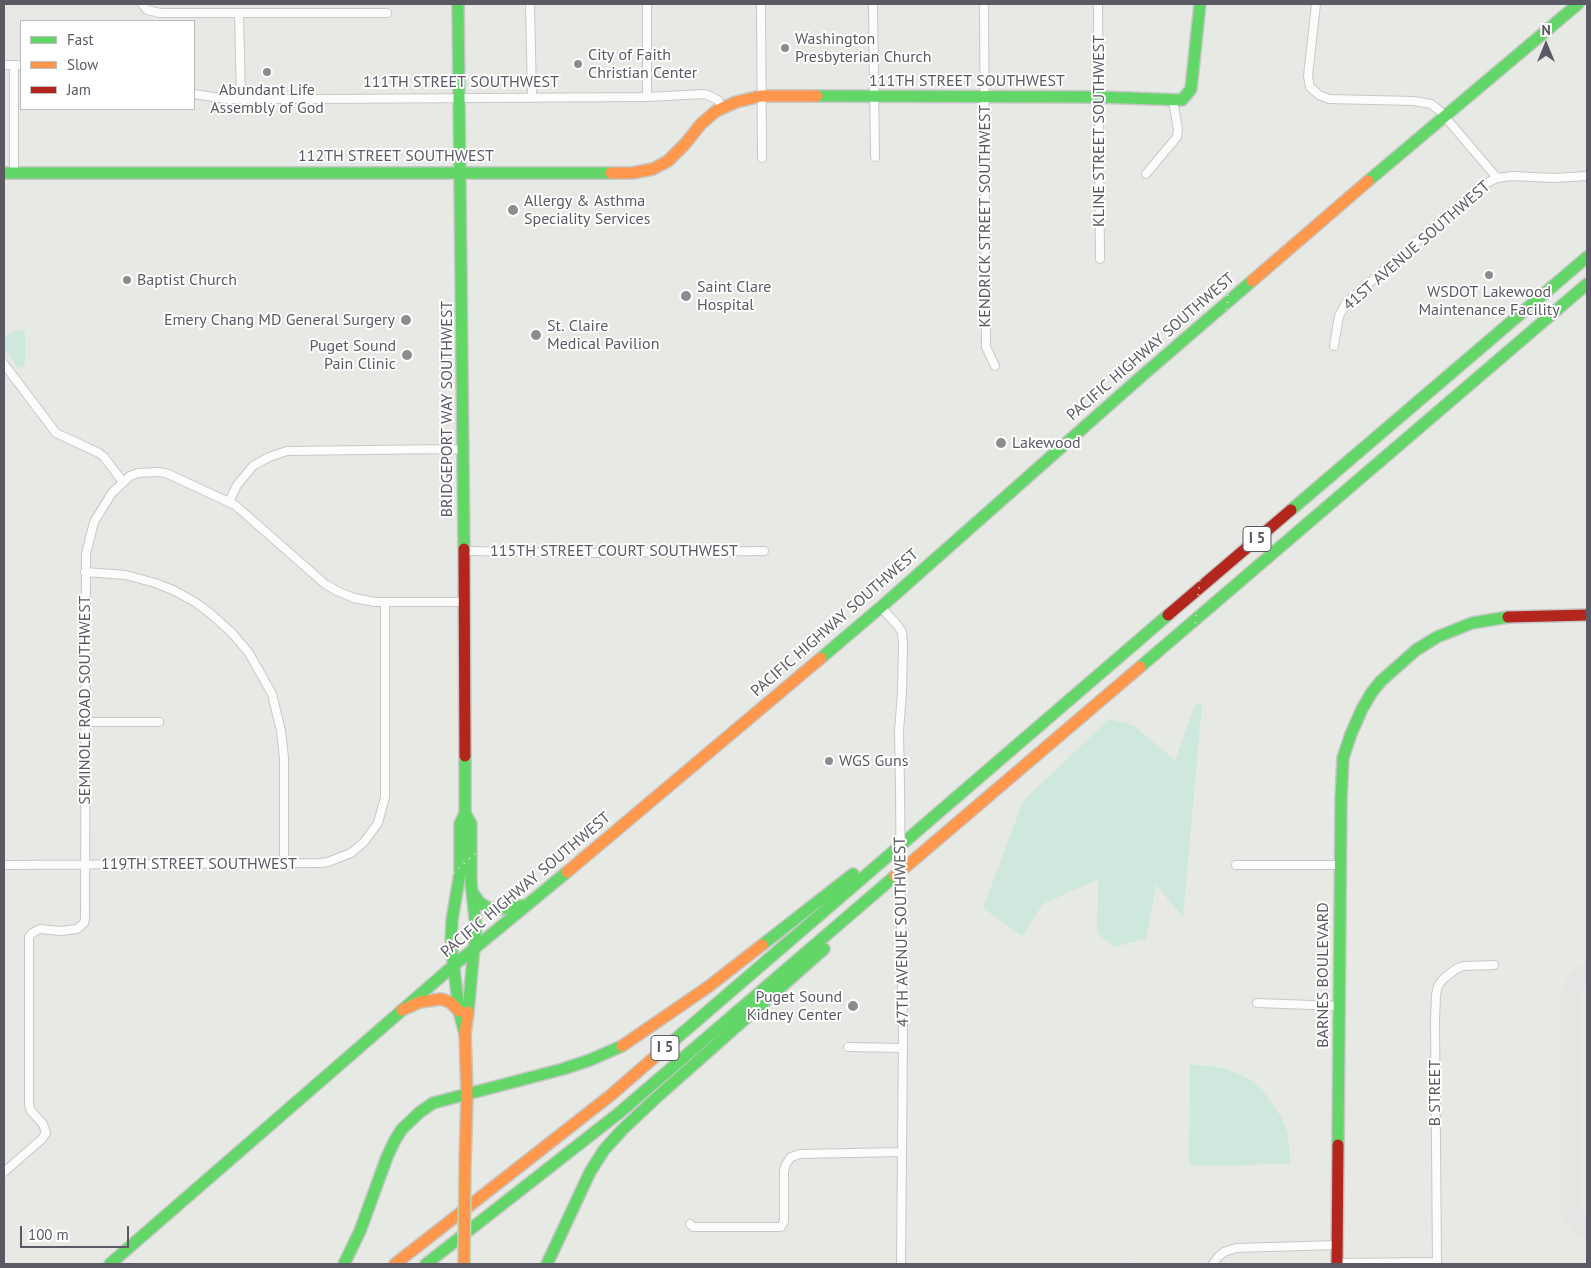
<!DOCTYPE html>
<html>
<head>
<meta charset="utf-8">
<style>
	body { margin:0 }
	#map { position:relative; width:1591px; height:1268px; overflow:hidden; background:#e7eae4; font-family:"PT Sans",sans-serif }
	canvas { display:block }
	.frame { position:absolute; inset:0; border:5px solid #5b5963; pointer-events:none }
	.legend { position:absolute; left:20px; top:20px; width:175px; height:90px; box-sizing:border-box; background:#fff; border:1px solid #bdbdc1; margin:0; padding:6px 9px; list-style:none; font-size:15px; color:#5b5963 }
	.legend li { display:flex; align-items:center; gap:10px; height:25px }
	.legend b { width:25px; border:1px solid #bdbdc1 }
	.north { position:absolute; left:1521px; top:20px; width:50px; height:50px; -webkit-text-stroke:4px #fff; paint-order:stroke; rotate:0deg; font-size:14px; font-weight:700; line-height:20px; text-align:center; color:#5b5963 }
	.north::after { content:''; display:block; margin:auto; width:18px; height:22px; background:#5b5963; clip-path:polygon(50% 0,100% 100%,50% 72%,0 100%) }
	.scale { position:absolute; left:20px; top:1226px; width:109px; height:22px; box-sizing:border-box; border:2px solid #5b5963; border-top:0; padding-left:6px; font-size:15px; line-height:18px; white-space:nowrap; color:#5b5963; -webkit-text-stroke:4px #fff; paint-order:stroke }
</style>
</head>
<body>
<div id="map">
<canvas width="1591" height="1268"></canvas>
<div class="frame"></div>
<ul class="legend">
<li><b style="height:6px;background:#63d668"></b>Fast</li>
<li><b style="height:6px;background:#ff974d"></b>Slow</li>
<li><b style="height:6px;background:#b3261e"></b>Jam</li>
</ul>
<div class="north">N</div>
<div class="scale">100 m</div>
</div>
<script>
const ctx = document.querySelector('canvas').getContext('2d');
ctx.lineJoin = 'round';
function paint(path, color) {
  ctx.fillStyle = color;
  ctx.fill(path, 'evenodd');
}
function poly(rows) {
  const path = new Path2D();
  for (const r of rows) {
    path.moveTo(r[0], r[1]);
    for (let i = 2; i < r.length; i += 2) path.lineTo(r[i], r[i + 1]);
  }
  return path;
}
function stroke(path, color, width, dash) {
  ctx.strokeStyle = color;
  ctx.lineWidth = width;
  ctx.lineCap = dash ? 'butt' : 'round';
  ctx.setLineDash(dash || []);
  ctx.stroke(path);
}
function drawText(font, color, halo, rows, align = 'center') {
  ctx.font = font + ' "PT Sans",sans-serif';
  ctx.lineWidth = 4;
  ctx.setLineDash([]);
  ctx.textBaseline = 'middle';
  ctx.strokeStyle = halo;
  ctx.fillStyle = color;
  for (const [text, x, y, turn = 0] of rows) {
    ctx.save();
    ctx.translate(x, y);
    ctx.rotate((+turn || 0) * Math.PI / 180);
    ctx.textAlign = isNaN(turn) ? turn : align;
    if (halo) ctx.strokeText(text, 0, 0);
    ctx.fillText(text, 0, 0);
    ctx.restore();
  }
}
paint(poly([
	[16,330,25,331,25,365,18,368,4,348,4,337],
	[1195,704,1202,704,1183,917,1156,885,1146,939,1114,947,1097,933,1098,879,1043,904,1022,936,983,908,1023,801,1109,719,1133,725,1175,760],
	[1190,1064,1224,1068,1251,1080,1263,1091,1282,1118,1288,1133,1290,1164,1192,1166,1189,1162]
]), '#cfe8dd');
stroke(poly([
	[1587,973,1579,979,1573,987,1570,998,1570,1209,1574,1216,1579,1224,1587,1229]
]), '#e5e6e3', 20);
const street = poly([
	[142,4,147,10,160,13,387,13],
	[530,4,532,97],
	[761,4,762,158],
	[873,4,875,157],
	[984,4,986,347,995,366],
	[1098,4,1100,259],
	[1316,4,1308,76,1310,87,1319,95,1329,99,1414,101,1431,104,1440,111,1497,178,1512,176,1554,178,1587,176],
	[239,13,241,99],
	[4,65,21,65],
	[14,65,14,173],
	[194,94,226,99,320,99,647,97,705,94,718,100,722,108],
	[647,97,647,4],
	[1146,174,1177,137,1178,130,1173,100],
	[1334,346,1339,316,1346,303,1474,192,1485,184,1497,178],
	[4,364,56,433,99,453,104,457,123,482],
	[229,502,237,485,253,466,269,457,287,451,450,449,463,450],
	[465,551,594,553,764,551],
	[85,572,126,575,155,583,173,590,195,602,211,614,232,633,249,653,272,694,281,731,284,758,284,863],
	[881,607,898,626,902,632,903,645,902,693,899,731,900,785],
	[86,722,159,722],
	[4,865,321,863,328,862,351,853,364,842,378,823,385,797,385,603],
	[1236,865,1339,865],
	[901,927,903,1038,901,1264],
	[1257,1003,1339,1006],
	[848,1047,903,1048],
	[4,1172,42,1139,46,1133,43,1124,31,1111,29,1105,29,937,32,933,40,929,61,931,77,929,84,923,85,919,86,554,94,522,112,493,130,476,138,473,157,472,166,473,235,505,325,584,337,591,354,598,375,602,464,602],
	[690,1224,693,1227,781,1227,784,1221,784,1171,786,1164,791,1157,800,1154,902,1152],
	[1337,1263,1437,1262],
	[1213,1264,1218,1257,1224,1252,1236,1248,1337,1245],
	[1437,1264,1435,1020,1436,995,1438,986,1443,979,1456,969,1463,966,1494,965]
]);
const fast = poly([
	[458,4,464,549],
	[817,96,1099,97,1182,100,1191,89,1200,4],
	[4,173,611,173],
	[1368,181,1578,4],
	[1291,510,1587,257],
	[821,658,881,607,1143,375,1252,281],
	[1140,667,1587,284],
	[465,756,465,813,460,824,460,873,452,920,451,944,459,1011,465,1034],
	[465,813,471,824,471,883,476,927,468,1012],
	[472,892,480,903,489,908,499,909,527,905],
	[762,945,853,874],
	[657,1055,1168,615],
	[1338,1145,1341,799,1343,758,1351,734,1362,709,1372,692,1381,681,1416,650,1437,637,1472,623,1508,617],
	[110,1264,453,966,567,872],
	[344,1264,360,1231,387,1157,395,1140,402,1129,420,1112,433,1103,563,1069,590,1060,622,1046],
	[426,1264,619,1113,895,876],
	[547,1264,590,1172,604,1150,622,1130,657,1097,824,949]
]);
const slow = poly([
	[611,173,632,173,653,169,668,161,685,144,701,124,716,111,736,102,761,96,817,96],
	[1252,281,1368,181],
	[567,872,821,658],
	[895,876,1140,667],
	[402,1010,420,1002,441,999,450,1002,459,1011],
	[622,1046,708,987,762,945],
	[465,1163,467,1095,465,1034,468,1012],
	[395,1264,611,1095,657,1055]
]);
const jam = poly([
	[464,549,465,756],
	[1168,615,1291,510],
	[1508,617,1587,615],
	[1337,1264,1338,1145]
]);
stroke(street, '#c7c8c7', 10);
stroke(fast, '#c5c6c6', 14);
stroke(slow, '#c5c6c6', 14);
stroke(jam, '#c5c6c6', 14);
stroke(street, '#fbfcfb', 8);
stroke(fast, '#63d668', 11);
stroke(slow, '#ff974d', 11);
stroke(jam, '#b3261e', 11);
stroke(poly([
	[4,1263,1072,335,1096,310,1142,256,1182,199,1201,169,1217,138,1246,74,1271,4],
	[1132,1264,1242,153,1252,115,1267,81,1293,4]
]), '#e3e3e2', 2, [1, 6]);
const streetBridge = poly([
	[900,785,901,927]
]);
const slowBridge = poly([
	[464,1264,465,1163]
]);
stroke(streetBridge, '#c7c8c7', 10, []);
stroke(slowBridge, '#c5d3b0', 14, []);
stroke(streetBridge, '#fbfcfb', 8);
stroke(slowBridge, '#ff974d', 11);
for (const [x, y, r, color] of [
	[785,48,5,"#8c8c90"],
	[578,64,5,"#8c8c90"],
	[267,72,5,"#8c8c90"],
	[513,210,6,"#8c8c90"],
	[1489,275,5,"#8c8c90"],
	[127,280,5,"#8c8c90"],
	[686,296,6,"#8c8c90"],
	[406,320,6,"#8c8c90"],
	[536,335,6,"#8c8c90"],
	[407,355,6,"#8c8c90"],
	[1001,443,6,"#8c8c90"],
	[829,761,5,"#8c8c90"],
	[853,1006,6,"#8c8c90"]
]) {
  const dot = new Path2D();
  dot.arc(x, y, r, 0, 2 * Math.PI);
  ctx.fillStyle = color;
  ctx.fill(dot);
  stroke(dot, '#fff', 2);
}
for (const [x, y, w] of [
	[1257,539,28],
	[665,1048,28]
]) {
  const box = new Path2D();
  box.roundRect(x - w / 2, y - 12.5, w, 25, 4);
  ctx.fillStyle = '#fff';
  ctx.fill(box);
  stroke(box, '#5b5963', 1);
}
drawText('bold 15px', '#5b5963', null, [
	["I 5",1257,539],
	["I 5",665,1048]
]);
drawText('16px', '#5b5963', '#fff', [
	["Washington",795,39],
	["Presbyterian Church",795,57],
	["City of Faith",588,55],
	["Christian Center",588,73],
	["Abundant Life",267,90,"center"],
	["Assembly of God",267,108,"center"],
	["Allergy & Asthma",524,201],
	["Speciality Services",524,219],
	["Baptist Church",137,280],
	["Saint Clare",697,287],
	["Hospital",697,305],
	["WSDOT Lakewood",1489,292,"center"],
	["Maintenance Facility",1489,310,"center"],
	["Emery Chang MD General Surgery",395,320,"right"],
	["St. Claire",547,326],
	["Medical Pavilion",547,344],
	["Puget Sound",396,346,"right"],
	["Pain Clinic",396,364,"right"],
	["Lakewood",1012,443],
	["WGS Guns",839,761],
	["Puget Sound",842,997,"right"],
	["Kidney Center",842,1015,"right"]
], 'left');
drawText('16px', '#5b5963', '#fff', [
	["111TH STREET SOUTHWEST",967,81],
	["111TH STREET SOUTHWEST",461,82],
	["KLINE STREET SOUTHWEST",1099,131,-90],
	["112TH STREET SOUTHWEST",396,156],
	["KENDRICK STREET SOUTHWEST",985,216,-90],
	["41ST AVENUE SOUTHWEST",1417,246,-41],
	["PACIFIC HIGHWAY SOUTHWEST",1151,347,-41],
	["BRIDGEPORT WAY SOUTHWEST",447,409,-90],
	["115TH STREET COURT SOUTHWEST",614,551],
	["PACIFIC HIGHWAY SOUTHWEST",835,623,-41],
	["SEMINOLE ROAD SOUTHWEST",85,700,-90],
	["119TH STREET SOUTHWEST",199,864],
	["PACIFIC HIGHWAY SOUTHWEST",526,885,-40],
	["47TH AVENUE SOUTHWEST",902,932,-91],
	["BARNES BOULEVARD",1323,975,-90],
	["B STREET",1435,1093,-90]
]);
</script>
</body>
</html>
